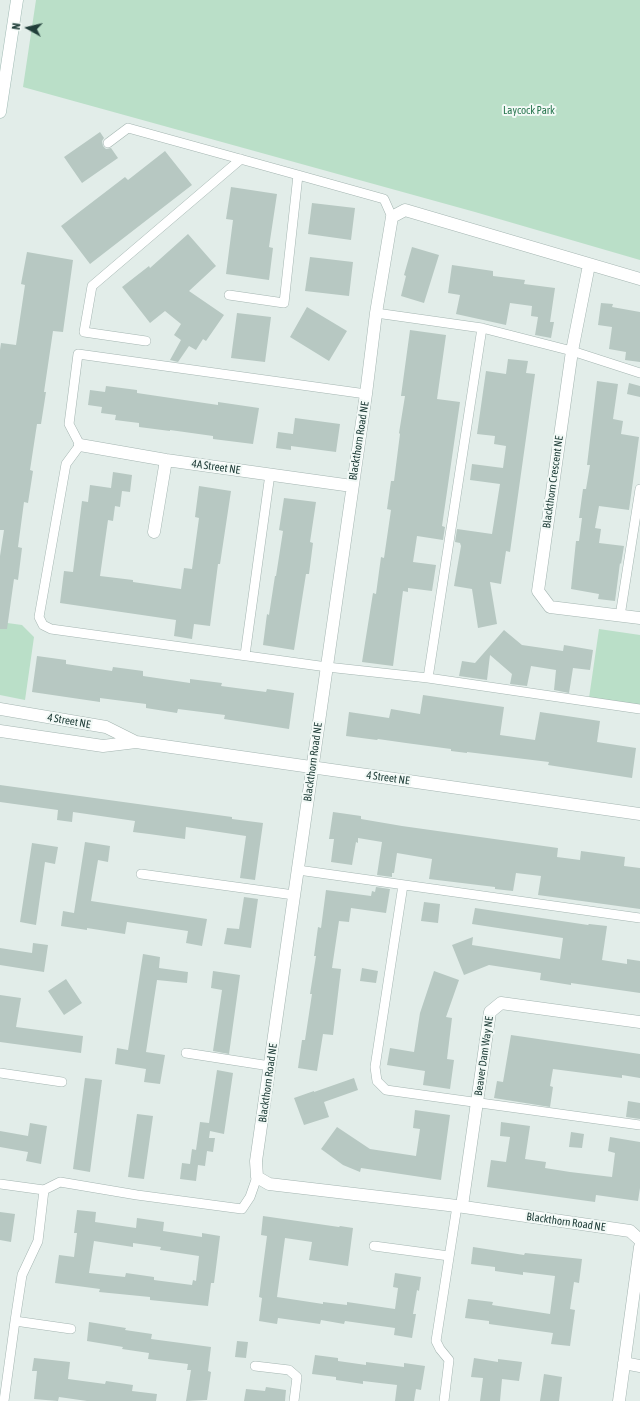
<!DOCTYPE html>
<html>
<head>
<meta charset="utf-8">
<style>
	body { margin:0 }
	#map { position:relative; width:640px; height:1401px; overflow:hidden; background:#e2ede9; font-family:"Asap Condensed",sans-serif }
	canvas { display:block }
	.north { position:absolute; left:8px; top:8px; width:40px; height:40px; -webkit-text-stroke:3px #f2f9f6; paint-order:stroke; rotate:278deg; font-size:11px; font-weight:700; line-height:16px; text-align:center; color:#213f3a }
	.north::after { content:''; display:block; margin:auto; width:14px; height:18px; background:#213f3a; clip-path:polygon(50% 0,100% 100%,50% 72%,0 100%) }
</style>
</head>
<body>
<div id="map">
<canvas width="640" height="1401"></canvas>
<div class="north">N</div>
</div>
<script>
const ctx = document.querySelector('canvas').getContext('2d');
ctx.lineJoin = 'round';
function paint(path, color) {
  ctx.fillStyle = color;
  ctx.fill(path, 'evenodd');
}
function poly(rows) {
  const path = new Path2D();
  for (const r of rows) {
    path.moveTo(r[0], r[1]);
    for (let i = 2; i < r.length; i += 2) path.lineTo(r[i], r[i + 1]);
  }
  return path;
}
function stroke(path, color, width, dash) {
  ctx.strokeStyle = color;
  ctx.lineWidth = width;
  ctx.lineCap = dash ? 'butt' : 'round';
  ctx.setLineDash(dash || []);
  ctx.stroke(path);
}
function drawText(font, color, halo, rows, align = 'center') {
  ctx.font = font + ' "Asap Condensed",sans-serif';
  ctx.lineWidth = 4;
  ctx.setLineDash([]);
  ctx.textBaseline = 'middle';
  ctx.strokeStyle = halo;
  ctx.fillStyle = color;
  for (const [text, x, y, turn = 0] of rows) {
    ctx.save();
    ctx.translate(x, y);
    ctx.rotate((+turn || 0) * Math.PI / 180);
    ctx.textAlign = isNaN(turn) ? turn : align;
    if (halo) ctx.strokeText(text, 0, 0);
    ctx.fillText(text, 0, 0);
    ctx.restore();
  }
}
paint(poly([
	[36,0,640,0,640,260,475,212,23,87],
	[0,622,22,625,34,637,25,700,0,695],
	[599,629,640,635,640,705,589,698]
]), '#badfc8');
paint(poly([
	[100,132,104,138,102,141,103,146,106,149,111,148,118,158,82,183,64,157],
	[165,151,192,185,90,264,61,226,125,177,128,180],
	[231,187,277,194,269,247,273,248,269,280,226,274,233,220,226,219],
	[312,203,355,208,351,240,308,234],
	[188,234,216,266,189,291,224,315,206,341,203,339,196,350,189,346,178,362,170,360,181,340,174,335,181,324,165,311,150,323,122,287,149,266,150,268],
	[412,247,439,255,424,303,401,296,406,276,404,275],
	[27,252,73,260,63,332,53,331,44,392,46,392,41,424,37,424,30,470,33,471,28,503,24,502,18,547,22,548,18,580,14,579,7,629,0,629,0,556,4,530,0,530,0,350,1,343,16,345,25,285,21,284],
	[310,257,353,262,349,296,305,291],
	[452,265,493,271,493,276,525,280,524,284,555,288,550,322,554,322,551,338,535,335,538,317,531,316,532,306,510,303,506,325,456,314,460,295,448,293],
	[601,303,613,304,612,307,640,312,640,362,625,360,626,352,609,349,612,327,598,325],
	[307,307,347,331,329,361,290,337],
	[237,313,271,317,265,362,231,358],
	[410,330,446,335,437,399,460,402,442,526,445,527,443,540,417,536,413,562,436,565,432,591,408,588,408,592,403,591,393,666,362,662,373,593,376,594,381,557,384,558,391,510,387,509,391,481,394,481,400,434,399,433,405,396,401,396],
	[508,359,528,361,526,373,535,374,510,552,506,551,501,584,490,582,497,624,478,628,472,589,454,586,461,546,460,543,455,542,457,529,492,534,500,484,470,480,472,464,503,468,506,446,494,444,495,436,477,434,486,371,506,374],
	[597,381,618,384,613,419,623,421,621,434,639,437,629,510,599,506,595,528,601,529,599,543,624,546,621,564,620,563,615,601,598,599,599,594,571,589,576,541,579,541,582,518,579,518,583,489,586,489,590,465,587,465],
	[629,383,640,386,640,397,627,394],
	[106,386,137,390,137,393,218,405,218,402,259,408,253,444,213,439,213,436,170,430,170,431,139,427,139,423,115,420,116,415,101,413,102,407,88,405,90,390,105,392],
	[295,418,340,424,336,452,291,446,291,450,276,448,278,432,293,434],
	[113,472,132,475,130,492,122,491,120,507,115,506,113,521,108,520,100,576,133,580,133,582,181,589,184,568,192,569,199,518,195,517,199,486,231,491,220,564,218,564,210,626,194,624,192,639,174,636,176,620,60,603,64,571,73,572,82,501,88,502,90,485,111,488],
	[284,498,316,502,310,542,313,543,309,574,306,574,294,650,263,645,267,614,269,615,275,576,276,576,283,531,279,530],
	[504,630,522,645,563,651,564,645,593,650,590,670,573,668,569,693,554,690,556,670,531,666,527,686,510,684,512,674,490,655,487,680,459,676,462,661,475,663],
	[37,656,66,660,66,664,112,671,113,667,143,671,143,676,190,683,190,679,222,683,221,686,266,692,267,689,294,693,289,729,224,719,225,715,178,709,177,713,146,708,146,704,100,698,100,702,32,692],
	[423,695,504,707,500,735,535,740,540,712,600,721,597,742,636,748,632,778,548,765,549,762,467,752,467,753,451,751,451,749,406,743,378,739,377,740,346,736,349,712,389,718,391,709,420,714],
	[0,785,232,817,232,819,263,823,255,880,240,878,246,836,186,827,185,839,149,834,133,832,135,821,73,812,72,822,57,820,58,810,0,802],
	[333,812,361,816,361,819,402,826,558,848,557,857,580,860,581,851,625,857,624,866,640,868,640,909,538,895,541,876,516,873,513,891,495,889,495,887,429,879,432,859,397,853,394,873,392,873,392,877,377,875,382,842,358,838,358,843,356,842,352,865,331,862,334,839,329,839],
	[85,842,110,846,108,862,98,860,91,901,207,919,202,946,186,943,188,931,127,922,125,934,87,928,87,930,61,926,63,911,74,913],
	[32,843,58,847,55,864,45,862,36,925,20,922],
	[376,887,390,889,386,913,351,908,349,922,339,921,332,968,341,969,333,1035,323,1034,317,1071,298,1068,302,1040,305,1040,312,994,310,994,316,956,314,956,318,927,321,928,326,890,371,896,372,891,375,892],
	[244,897,258,899,251,948,224,944,227,928,239,929],
	[424,902,440,904,438,923,421,921],
	[475,908,588,925,589,924,607,926,602,960,627,964,627,959,640,961,640,993,571,983,571,985,540,980,541,973,489,965,464,975,452,945,473,937,472,945,560,959,563,938,472,924],
	[33,943,48,945,44,972,0,965,0,948,32,953],
	[143,954,160,957,159,968,188,972,187,983,157,980,146,1052,165,1055,160,1084,144,1082,146,1069,115,1064,117,1048,128,1050],
	[362,968,378,971,376,983,360,981],
	[213,971,240,975,229,1054,213,1051,222,990,211,988],
	[434,971,459,980,446,1017,452,1018,447,1059,454,1060,450,1089,423,1085,425,1071,387,1065,390,1048,414,1052,420,1013],
	[66,979,82,1003,64,1015,48,991],
	[0,995,21,998,16,1027,83,1036,81,1053,0,1042],
	[511,1035,640,1054,640,1078,622,1075,622,1078,553,1069,550,1086,553,1087,550,1107,494,1098,497,1081,503,1082],
	[217,1070,233,1073,224,1134,210,1131,209,1138,215,1138,213,1152,207,1151,205,1166,198,1165,196,1181,180,1179,182,1163,190,1164,192,1149,196,1150,200,1122,209,1123],
	[85,1078,102,1080,90,1172,73,1169],
	[354,1078,358,1090,324,1102,329,1117,304,1125,294,1098,314,1091,314,1092],
	[628,1101,640,1103,640,1119,626,1117],
	[415,1110,450,1115,441,1180,361,1168,360,1172,343,1165,321,1149,337,1127,370,1149,416,1156,420,1129,413,1128],
	[137,1114,153,1116,144,1179,128,1177],
	[501,1122,530,1126,525,1159,546,1162,545,1168,570,1172,612,1177,615,1153,608,1151,610,1137,640,1142,640,1188,638,1201,596,1195,595,1202,487,1187,491,1160,506,1162,510,1137,500,1136],
	[30,1123,47,1126,41,1164,26,1161,28,1152,0,1147,0,1131,28,1136],
	[571,1132,584,1134,582,1148,569,1147],
	[77,1210,96,1212,95,1222,136,1228,137,1218,164,1222,163,1231,202,1237,202,1233,220,1236,214,1283,211,1283,208,1306,150,1300,150,1297,99,1292,100,1289,55,1283,59,1255,74,1257,77,1233,74,1233],
	[94,1241,133,1247,133,1243,161,1247,160,1250,199,1256,196,1281,193,1280,192,1285,154,1280,154,1277,126,1273,125,1277,89,1273],
	[0,1212,15,1214,11,1242,0,1240],
	[263,1216,339,1227,340,1226,353,1228,348,1266,309,1260,312,1242,285,1238,277,1297,323,1304,323,1302,347,1305,347,1302,395,1309,398,1288,393,1287,395,1273,421,1277,419,1291,417,1290,413,1314,416,1314,412,1338,394,1335,395,1328,345,1321,344,1324,321,1320,320,1324,278,1318,277,1324,259,1321,262,1298,259,1297,267,1236,261,1235],
	[473,1247,524,1255,525,1253,582,1259,579,1283,574,1282,570,1309,575,1310,570,1346,551,1344,553,1333,489,1324,489,1321,465,1318,468,1299,493,1302,492,1305,550,1314,555,1276,523,1272,523,1275,495,1271,495,1267,471,1264],
	[89,1322,126,1328,125,1330,152,1334,151,1339,211,1347,208,1371,211,1372,207,1400,186,1401,191,1370,187,1370,188,1364,148,1359,149,1353,122,1349,123,1347,87,1341],
	[237,1341,248,1342,246,1358,235,1357],
	[315,1355,338,1358,338,1361,366,1365,366,1362,404,1367,404,1363,425,1366,421,1390,416,1389,414,1401,395,1401,397,1385,363,1381,363,1384,336,1380,336,1377,312,1374],
	[34,1358,70,1362,68,1379,105,1384,106,1381,133,1385,132,1391,157,1394,156,1401,87,1401,59,1397,58,1401,34,1399,37,1371,32,1371],
	[474,1358,498,1362,498,1359,522,1362,519,1381,502,1379,500,1401,480,1401,483,1378,471,1377],
	[544,1374,562,1377,559,1401,540,1401],
	[266,1387,286,1390,285,1401,244,1401,246,1389,265,1391]
]), '#b7c8c2');
const service = poly([
	[108,143,128,128,298,175],
	[229,295,284,303,298,175,384,199,392,217],
	[376,313,482,328,572,351,640,373],
	[146,341,84,332,92,286,241,159],
	[366,394,78,354,69,424,80,445,66,464,39,617,43,625,51,629,327,667,428,678,640,709],
	[620,616,640,489],
	[245,655,270,474],
	[428,678,482,328],
	[298,870,640,918],
	[141,874,294,895],
	[403,885,375,1067,377,1081,386,1090,640,1125],
	[186,1053,270,1066],
	[0,1073,62,1082],
	[0,1184,44,1190,60,1182,137,1195,242,1209,250,1197,257,1177],
	[44,1190,38,1241,22,1275,15,1321,71,1329],
	[374,1246,449,1256],
	[255,1366,289,1370,297,1377,294,1401],
	[4,1401,15,1321],
	[444,1401,449,1360,440,1349,436,1341,457,1206]
]);
const minor = poly([
	[589,265,572,351,538,591,550,607,640,618],
	[640,279,405,210,392,217,376,313,366,394,256,1161,257,1177,269,1184,457,1206,630,1231,640,1240],
	[80,445,166,460,352,486],
	[154,532,166,460],
	[462,1206,490,1012,501,1003,640,1022],
	[624,1363,640,1366],
	[619,1401,640,1247]
]);
const tertiary = poly([
	[0,709,106,727,136,742],
	[0,731,103,746,136,742,640,814]
]);
const secondary = poly([
	[0,112,17,0]
]);
stroke(service, '#a4b5b1', 10);
stroke(minor, '#a4b5b1', 13);
stroke(tertiary, '#a4b5b1', 13);
stroke(secondary, '#9fb9b3', 13);
stroke(service, '#fff', 9);
stroke(minor, '#fff', 12);
stroke(tertiary, '#fff', 12);
stroke(secondary, '#fff', 12);
drawText('11px', '#297750', '#f2f9f6', [
	["Laycock Park",529,111]
]);
drawText('11px', '#213f3a', '#f2f9f6', [
	["Blackthorn Road NE",359,441,-81],
	["4A Street NE",216,467,8],
	["Blackthorn Crescent NE",553,482,-82],
	["4 Street NE",69,721,10],
	["Blackthorn Road NE",313,762,-82],
	["4 Street NE",388,778,8],
	["Beaver Dam Way NE",484,1056,-82],
	["Blackthorn Road NE",268,1083,-82],
	["Blackthorn Road NE",566,1222,8]
]);
</script>
</body>
</html>
